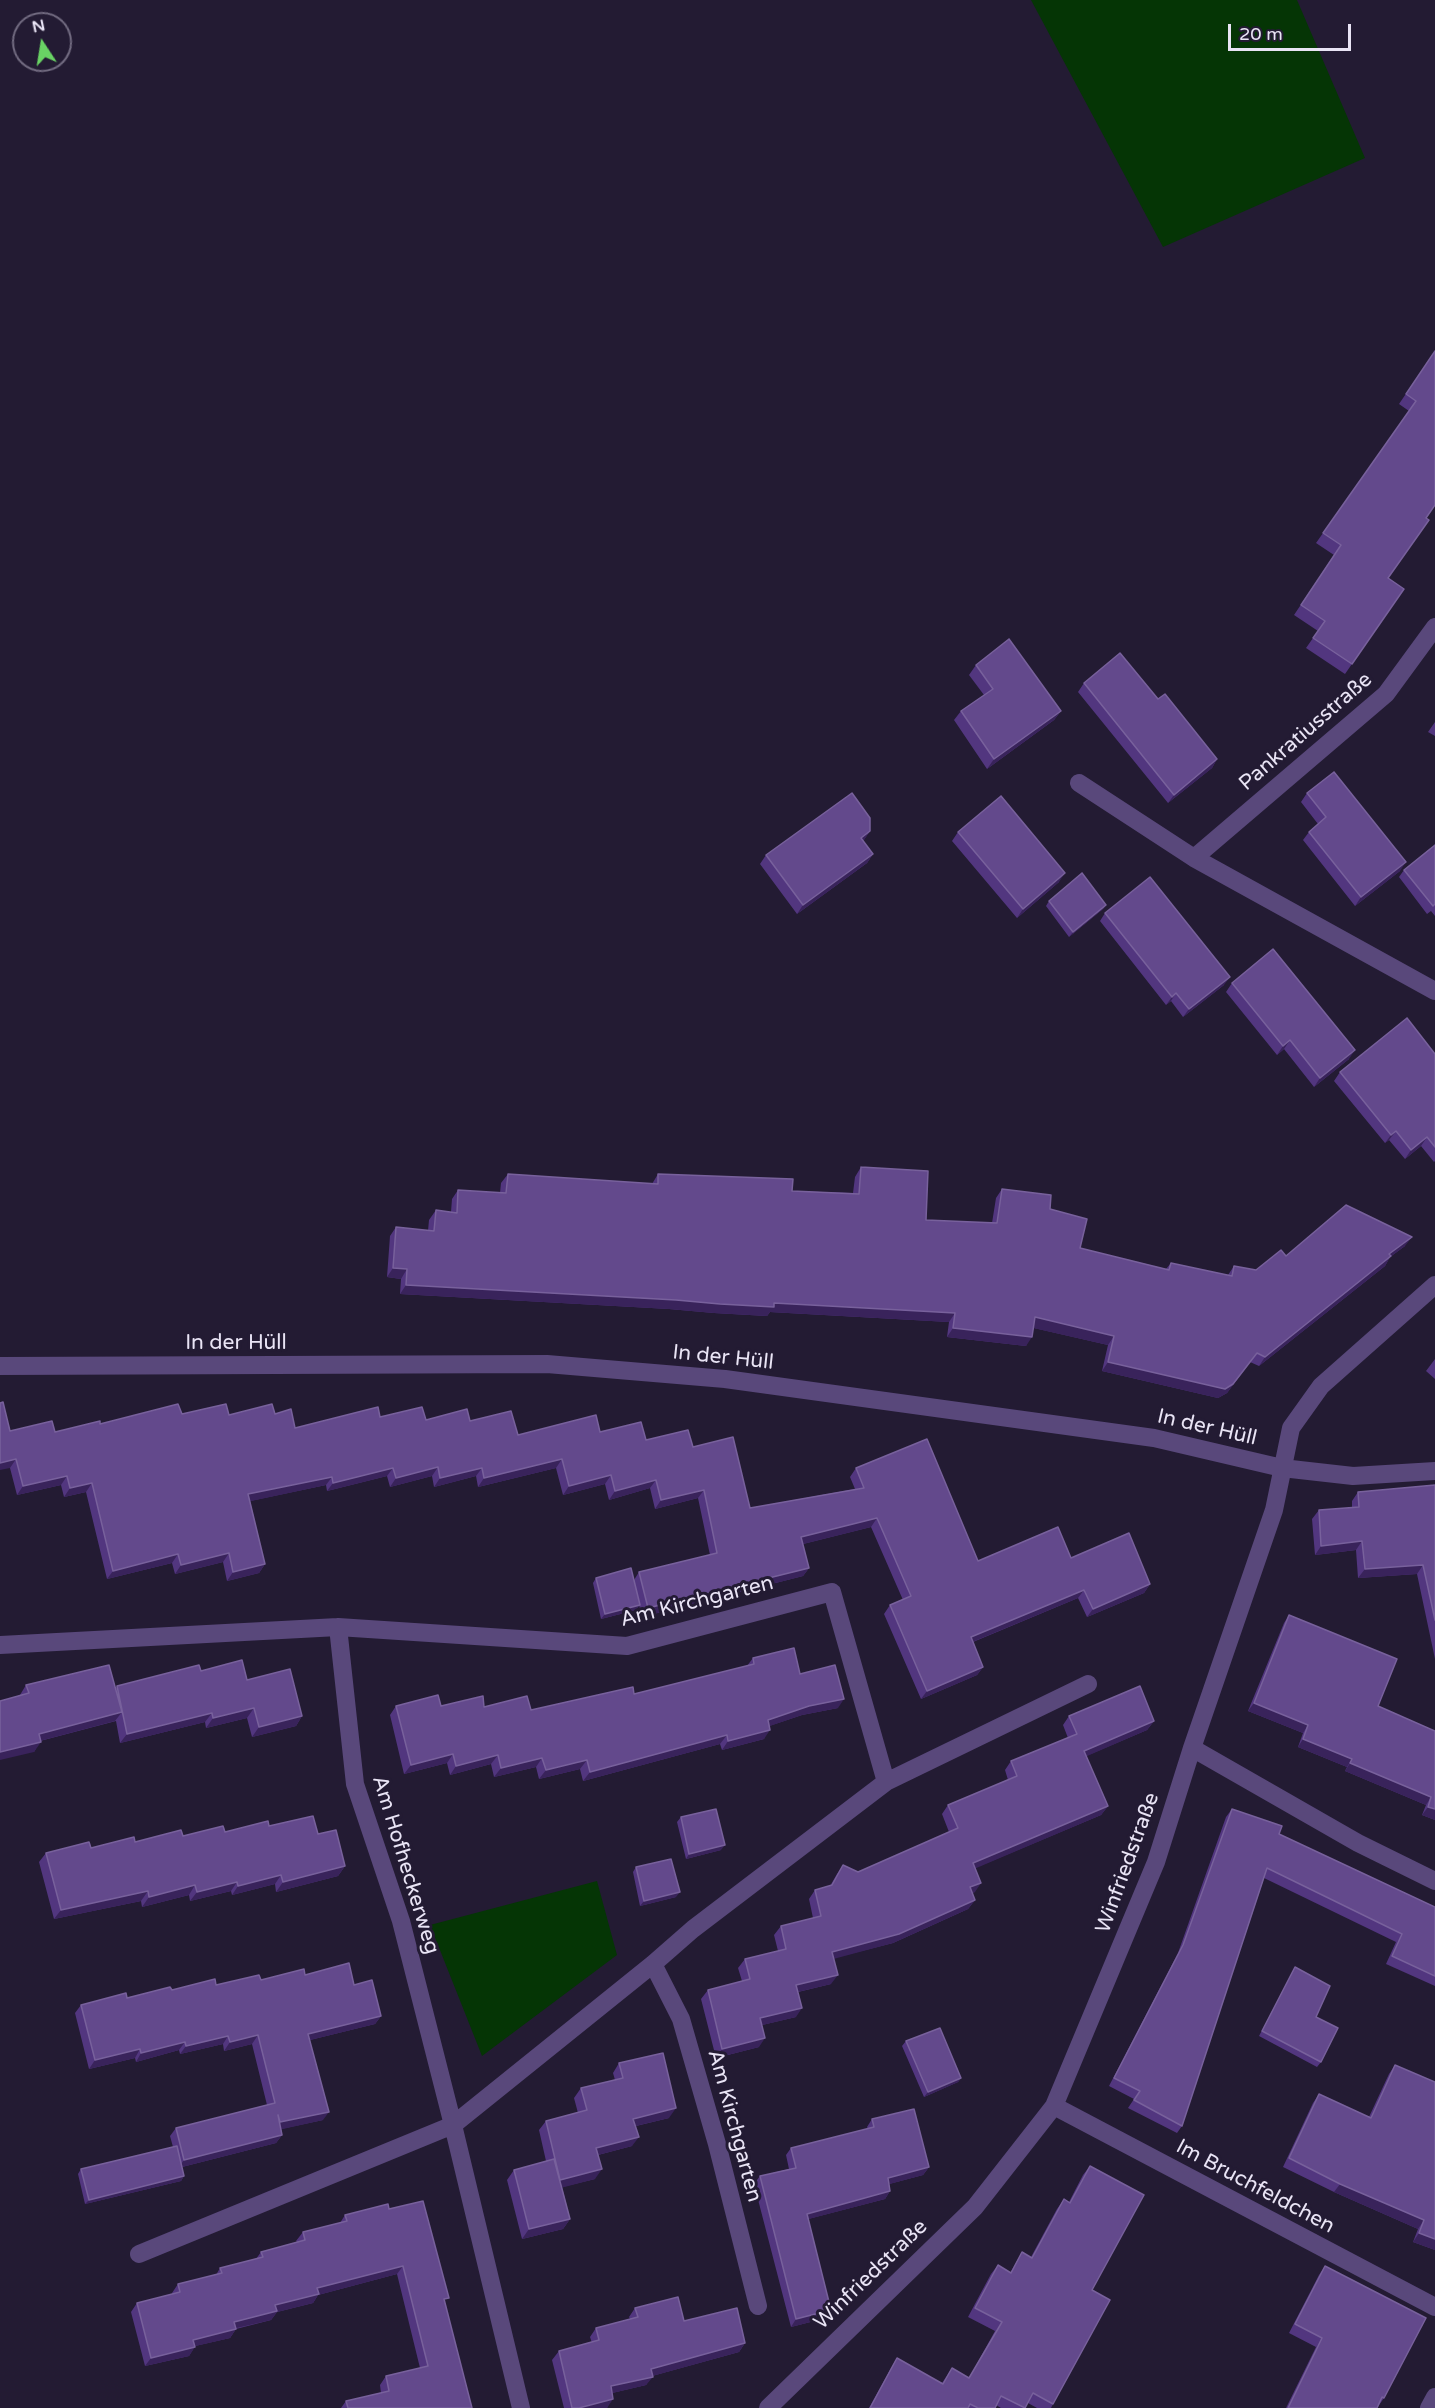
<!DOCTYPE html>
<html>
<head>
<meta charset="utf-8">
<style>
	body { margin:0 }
	#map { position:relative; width:1435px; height:2408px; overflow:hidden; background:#231b33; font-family:"Varela Round",sans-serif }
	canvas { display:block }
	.north { position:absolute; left:12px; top:12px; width:60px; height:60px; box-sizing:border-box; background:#231b33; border:2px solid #726b81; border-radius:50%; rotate:348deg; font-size:16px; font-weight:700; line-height:24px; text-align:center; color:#e9e4f5 }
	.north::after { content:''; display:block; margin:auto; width:21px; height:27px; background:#69d364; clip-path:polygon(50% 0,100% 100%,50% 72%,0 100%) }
	.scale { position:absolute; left:1228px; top:24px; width:123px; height:27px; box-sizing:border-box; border:3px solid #e9e4f5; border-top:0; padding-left:8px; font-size:18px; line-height:21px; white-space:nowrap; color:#e9e4f5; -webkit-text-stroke:4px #231b33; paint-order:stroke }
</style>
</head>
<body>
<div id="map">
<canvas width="1435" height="2408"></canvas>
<div class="north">N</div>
<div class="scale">20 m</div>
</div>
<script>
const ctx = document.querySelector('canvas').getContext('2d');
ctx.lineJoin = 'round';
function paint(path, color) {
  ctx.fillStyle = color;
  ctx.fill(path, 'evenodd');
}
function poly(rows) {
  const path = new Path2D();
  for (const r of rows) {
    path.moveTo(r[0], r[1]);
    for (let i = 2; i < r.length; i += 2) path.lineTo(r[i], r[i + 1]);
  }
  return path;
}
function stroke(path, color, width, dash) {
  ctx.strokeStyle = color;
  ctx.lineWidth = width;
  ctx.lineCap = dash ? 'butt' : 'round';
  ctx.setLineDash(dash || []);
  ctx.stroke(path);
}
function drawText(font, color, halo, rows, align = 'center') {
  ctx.font = font + ' "Varela Round",sans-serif';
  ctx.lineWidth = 6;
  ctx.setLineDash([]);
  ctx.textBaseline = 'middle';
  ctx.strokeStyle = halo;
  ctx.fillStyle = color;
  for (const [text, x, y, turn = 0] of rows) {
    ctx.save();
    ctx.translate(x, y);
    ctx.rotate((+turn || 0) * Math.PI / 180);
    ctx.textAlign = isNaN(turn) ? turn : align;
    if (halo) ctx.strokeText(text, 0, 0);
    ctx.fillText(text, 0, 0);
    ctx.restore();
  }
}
paint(poly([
	[1031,0,1297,0,1365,158,1163,247],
	[597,1881,617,1955,482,2056,430,1925]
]), '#053505');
stroke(poly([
	[1079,783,1194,858,1435,991],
	[1194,858,1386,694,1435,627],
	[0,1366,547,1364,725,1379,1154,1438,1282,1468,1353,1476,1435,1471],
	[338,1627,355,1784,401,1921,453,2125,521,2408],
	[0,1645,338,1627,627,1646,832,1592,886,1782],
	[1192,1748,1358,1843,1435,1881],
	[653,1964,681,2019,717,2144,758,2306],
	[1054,2106,1435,2307],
	[139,2254,453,2125,653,1964,693,1929,886,1782,1088,1684],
	[768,2408,975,2207,1054,2106,1156,1862,1192,1748,1274,1510,1291,1428,1321,1386,1435,1285],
	[1429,2408,1435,2397]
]), '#59487b', 18);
paint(poly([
	[1435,351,1388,578,1404,589,1345,674,1306,648,1318,631,1294,615,1334,555,1316,543,1409,411,1399,404],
	[976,665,1061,711,1054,720,987,769,954,720,961,711,984,695,969,675],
	[1084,683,1217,759,1212,768,1168,803,1078,692],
	[1435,722,1435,736,1428,732],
	[1307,793,1400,871,1355,906,1303,840,1309,832,1318,824,1301,802],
	[870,831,863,841,873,854,867,863,797,914,760,864,766,855],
	[958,832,1059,882,1017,918,952,841],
	[1435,845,1435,916,1431,911,1427,914,1399,877,1404,870],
	[1049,901,1106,905,1103,909,1069,937,1046,906],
	[1105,913,1224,985,1183,1017,1171,1001,1166,1005,1100,921],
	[1232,983,1349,1059,1314,1087,1284,1049,1277,1055,1226,992],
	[1435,1054,1435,1161,1434,1162,1421,1146,1405,1159,1389,1140,1385,1143,1334,1081,1340,1072],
	[861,1167,926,1220,992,1223,996,1198,1002,1189,1050,1209,1080,1248,1166,1269,1171,1263,1228,1275,1234,1266,1256,1270,1286,1256,1405,1246,1390,1257,1385,1266,1259,1366,1250,1362,1227,1393,1218,1398,1102,1371,1108,1345,1034,1328,1026,1346,947,1337,949,1322,770,1312,767,1316,714,1313,669,1309,400,1294,401,1279,387,1277,390,1236,396,1227,428,1231,429,1220,436,1210,451,1212,452,1199,458,1190,500,1193,501,1183,508,1174,652,1184,658,1174,792,1191,853,1193,855,1177],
	[1435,1359,1435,1379,1426,1371],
	[182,1414,229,1415,275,1414,295,1428,380,1417,470,1421,518,1435,600,1432,646,1440,693,1447,750,1508,855,1489,850,1477,856,1468,978,1561,1071,1558,1150,1584,1144,1593,1087,1617,1078,1598,973,1642,983,1667,977,1675,921,1699,884,1614,890,1605,903,1600,871,1527,803,1544,809,1568,803,1576,642,1617,639,1605,636,1610,601,1619,593,1583,596,1578,634,1580,639,1572,710,1555,698,1498,655,1509,650,1488,609,1500,605,1484,563,1495,556,1468,478,1487,476,1476,434,1487,432,1476,390,1487,387,1476,327,1491,326,1485,250,1501,265,1564,259,1573,227,1581,223,1562,175,1574,172,1563,107,1579,86,1492,64,1497,61,1485,17,1495,10,1468,10,1431,55,1432,100,1424],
	[1435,1485,1435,1659,1417,1574,1358,1578,1356,1550,1315,1555,1312,1519,1319,1510,1352,1508,1352,1501,1358,1492],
	[1289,1615,1378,1706,1435,1731,1435,1820,1422,1815,1426,1805,1345,1771,1347,1767,1298,1747,1303,1733,1248,1711,1284,1623],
	[753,1658,800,1674,838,1708,802,1715,769,1726,764,1739,722,1750,720,1744,583,1781,580,1769,539,1779,536,1767,494,1777,491,1764,450,1775,447,1763,404,1774,390,1715,396,1706,484,1707,531,1710,634,1694,747,1666],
	[201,1671,247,1680,302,1716,296,1726,252,1737,247,1718,206,1728,205,1722,120,1743,116,1721,40,1741,34,1752,20,1695,26,1685,116,1688,117,1686],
	[1069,1716,1154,1721,1147,1730,1086,1756,1108,1806,1101,1815,975,1868,975,1892,972,1893,975,1900,968,1909,893,1943,834,1958,831,1984,798,1992,796,2017,762,2025,759,2047,716,2058,701,1999,708,1990,742,1981,738,1968,745,1959,778,1951,774,1935,781,1926,813,1918,809,1899,815,1890,830,1886,837,1874,843,1865,858,1872,949,1832,942,1814,948,1805,1008,1780,1005,1770,1011,1761,1068,1738,1063,1725],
	[1232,1809,1279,1834,1435,1907,1435,1986,1386,1964,1396,1942,1264,1878,1182,2126,1177,2133,1128,2108,1134,2099,1109,2086,1178,1953,1226,1817],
	[681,1817,721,1850,686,1859,677,1822],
	[269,1826,318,1834,345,1866,338,1876,276,1892,275,1884,232,1895,231,1891,190,1901,189,1895,142,1907,141,1901,54,1919,39,1862,46,1853],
	[636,1867,676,1897,640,1906,633,1872],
	[1295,1967,1316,2017,1321,2062,1317,2067,1259,2036],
	[305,1975,354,1985,381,2016,375,2024,310,2040,323,2120,281,2129,282,2135,276,2143,182,2167,184,2176,181,2181,85,2204,78,2174,81,2169,173,2147,170,2136,176,2128,267,2105,252,2044,224,2051,223,2044,180,2054,179,2050,136,2062,135,2058,89,2069,75,2013,81,2005,172,1990],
	[906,2041,961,2078,958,2082,924,2097,902,2046],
	[619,2063,669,2118,636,2126,632,2146,598,2155,595,2179,562,2187,570,2219,563,2229,522,2239,507,2180,514,2170,546,2161,539,2130,546,2121,578,2113,574,2098,581,2088,615,2080,613,2073],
	[1395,2065,1435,2250,1413,2242,1418,2229,1334,2192,1283,2167,1313,2103,1319,2094,1369,2117,1389,2074],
	[872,2119,929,2167,923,2175,889,2184,890,2191,885,2199,808,2219,826,2318,791,2327,754,2184,760,2176,789,2169,786,2155,791,2148,868,2129,867,2127],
	[1090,2166,1092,2290,1053,2404,1051,2408,1037,2408,1028,2403,1025,2408,1001,2408,996,2405,995,2408,869,2408,891,2368,897,2358,942,2383,952,2368,969,2378,995,2331,968,2317,991,2274,998,2265,1010,2273,1022,2252,1031,2257,1057,2209,1064,2199,1069,2202,1083,2175],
	[389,2209,445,2303,472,2408,341,2408,346,2401,381,2393,380,2385,386,2376,420,2368,397,2274,318,2295,313,2303,277,2312,271,2320,236,2329,230,2338,195,2346,189,2356,145,2366,131,2312,137,2303,173,2294,172,2293,178,2284,216,2275,220,2268,256,2259,261,2252,297,2242,296,2241,303,2232,340,2223,345,2215],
	[1325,2266,1384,2398,1377,2408,1286,2408,1316,2347,1289,2333,1319,2275],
	[635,2308,684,2321,745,2343,739,2352,652,2376,646,2385,612,2393,607,2408,564,2408,552,2360,559,2351,592,2343,590,2337,596,2328,630,2319,629,2317]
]), '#52367f');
paint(poly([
	[1061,711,1054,720,987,769,994,759],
	[1217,759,1212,768,1168,803,1174,795],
	[870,831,864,840,854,847,861,838],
	[873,854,867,863,797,914,803,905],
	[1406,862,1400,871,1355,906,1361,897],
	[1065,873,1059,882,1017,918,1023,909],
	[1106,905,1103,909,1069,937,1073,932],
	[1230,977,1224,985,1183,1017,1189,1009],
	[1176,993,1171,1001,1166,1005,1172,997],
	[1290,1040,1284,1049,1277,1055,1283,1046],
	[1355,1050,1349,1059,1314,1087,1320,1078],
	[1396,1131,1389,1140,1385,1143,1391,1135],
	[1427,1137,1421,1146,1405,1159,1411,1150],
	[1412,1237,1405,1246,1390,1257,1385,1266,1259,1366,1265,1357,1389,1254],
	[393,1268,407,1269,401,1279,387,1277],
	[406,1285,676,1300,774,1303,955,1313,949,1322,770,1312,767,1316,714,1313,669,1309,400,1294],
	[1035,1317,1114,1336,1108,1345,1029,1327],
	[953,1328,1032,1337,1026,1346,947,1337],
	[1257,1353,1227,1393,1218,1398,1102,1371,1108,1362],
	[16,1459,10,1468,0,1470,0,1463],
	[562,1459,556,1468,478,1487,484,1478],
	[438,1467,432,1476,390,1487,396,1478],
	[393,1468,387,1476,327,1491,333,1483],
	[482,1468,476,1476,434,1487,440,1478],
	[611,1475,605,1484,563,1495,569,1486],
	[67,1476,61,1485,17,1495,23,1486],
	[332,1477,326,1485,242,1503,248,1494],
	[656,1480,650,1488,609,1500,615,1491],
	[92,1483,86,1492,64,1497,70,1488],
	[704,1490,698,1498,655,1509,661,1500],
	[877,1518,871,1527,795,1546,801,1537],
	[1362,1541,1356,1550,1315,1555,1321,1546],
	[229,1553,223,1562,175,1574,181,1565],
	[178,1554,172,1563,107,1579,113,1571],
	[265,1564,259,1573,227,1581,233,1572],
	[1423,1565,1417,1574,1358,1578,1365,1569],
	[809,1568,803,1576,642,1617,648,1608],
	[1150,1584,1144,1593,1087,1617,1093,1609],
	[1084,1590,1078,1598,965,1645,971,1637],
	[640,1605,636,1610,601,1619,605,1614],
	[983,1667,977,1675,921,1699,927,1691],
	[844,1699,838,1708,802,1715,761,1729,768,1720,809,1706],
	[1254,1703,1308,1725,1303,1733,1248,1711],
	[254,1708,247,1718,206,1728,213,1718],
	[122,1712,115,1721,32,1743,39,1734],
	[212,1713,205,1722,120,1743,127,1734],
	[302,1716,296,1726,252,1737,259,1727],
	[1154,1721,1147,1730,1078,1760,1084,1751],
	[770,1730,764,1739,722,1750,728,1741],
	[727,1735,720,1744,583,1781,590,1772],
	[1303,1739,1352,1759,1347,1767,1298,1747],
	[41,1742,34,1752,0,1760,0,1752],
	[453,1754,447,1763,404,1774,411,1765],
	[498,1755,491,1764,450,1775,456,1766],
	[542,1758,536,1767,494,1777,501,1768],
	[587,1760,580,1769,539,1779,546,1770],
	[1350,1763,1431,1797,1426,1805,1345,1771],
	[1108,1806,1101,1815,967,1872,973,1863],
	[1428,1807,1435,1809,1435,1820,1422,1815],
	[725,1845,721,1850,686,1859,689,1854],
	[345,1866,338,1876,276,1892,283,1882],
	[281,1875,275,1884,232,1895,238,1886],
	[237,1882,231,1891,190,1901,197,1892],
	[981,1883,975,1892,964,1896,970,1887],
	[195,1885,189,1895,142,1907,149,1897],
	[148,1891,141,1901,54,1919,61,1910],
	[680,1892,676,1897,640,1906,644,1901],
	[975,1900,968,1909,893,1943,826,1961,832,1952],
	[838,1975,831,1984,789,1994,796,1985],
	[802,2008,796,2017,754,2027,760,2018],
	[381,2016,375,2024,302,2042,308,2034],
	[258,2035,252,2044,224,2051,230,2042],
	[228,2036,223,2044,180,2054,186,2046],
	[765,2038,759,2047,716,2058,722,2049],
	[185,2042,179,2050,136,2062,141,2053],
	[140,2049,135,2058,89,2069,95,2060],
	[961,2078,958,2082,924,2097,928,2092],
	[676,2108,669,2118,627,2128,633,2119],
	[329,2112,323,2120,274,2131,280,2122],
	[282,2135,276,2143,178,2168,184,2160],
	[639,2137,632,2146,590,2157,596,2148],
	[929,2167,923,2175,882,2186,888,2178],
	[602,2169,595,2179,553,2190,560,2180],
	[184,2176,181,2181,85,2204,89,2200],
	[1340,2184,1424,2220,1418,2229,1334,2192],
	[890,2191,885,2199,801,2221,807,2214],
	[570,2219,563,2229,522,2239,529,2229],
	[1419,2233,1435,2239,1435,2250,1413,2242],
	[403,2266,397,2274,318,2295,313,2303,277,2312,271,2320,228,2330,234,2322,317,2288],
	[831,2310,826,2318,791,2327,796,2319],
	[236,2329,230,2338,187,2348,193,2340],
	[745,2343,739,2352,645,2378,651,2369],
	[195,2347,189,2356,145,2366,151,2358],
	[653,2377,646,2385,604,2395,611,2386],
	[613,2399,607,2408,579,2408]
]), '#39235b');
const building = poly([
	[1435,351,1435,505,1426,518,1429,520,1388,578,1404,589,1352,664,1313,638,1325,621,1301,605,1341,545,1323,533,1416,401,1406,394,1435,351],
	[1009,639,1061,711,994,759,961,711,993,689,976,665,1009,639],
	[1120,653,1158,699,1165,694,1217,759,1174,795,1084,683,1120,653],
	[1334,772,1406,862,1361,897,1309,832,1326,817,1307,793,1334,772],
	[852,793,870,818,870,831,861,838,873,854,803,905,766,855,852,793],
	[1001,796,1065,873,1023,909,958,832,1001,796],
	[1435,845,1435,904,1433,906,1404,870,1435,845],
	[1082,873,1106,905,1073,932,1049,901,1082,873],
	[1150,877,1230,977,1189,1009,1176,993,1172,997,1105,913,1150,877],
	[1273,949,1355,1050,1320,1078,1290,1040,1283,1046,1232,983,1273,949],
	[1407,1018,1435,1054,1435,1147,1427,1137,1411,1150,1396,1131,1391,1135,1340,1072,1407,1018],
	[861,1167,928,1171,926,1220,997,1223,1002,1189,1051,1195,1050,1209,1087,1219,1080,1248,1169,1270,1171,1263,1232,1276,1234,1266,1256,1270,1281,1250,1286,1256,1346,1205,1412,1237,1389,1254,1391,1256,1265,1357,1257,1353,1233,1384,1225,1389,1108,1362,1114,1336,1035,1317,1032,1337,953,1328,955,1313,774,1303,774,1307,720,1304,676,1300,406,1285,407,1269,393,1268,396,1227,434,1231,436,1210,457,1213,458,1190,506,1193,508,1174,658,1184,658,1174,793,1179,792,1191,859,1194,861,1167],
	[3,1402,10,1431,52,1421,55,1432,100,1421,100,1424,178,1404,182,1414,226,1404,229,1415,272,1404,275,1414,291,1409,295,1428,378,1407,380,1417,422,1407,426,1420,467,1409,470,1421,511,1411,518,1435,596,1415,600,1432,641,1422,646,1440,688,1430,693,1447,733,1437,750,1508,864,1488,856,1468,927,1439,978,1561,1058,1527,1071,1558,1129,1533,1150,1584,1093,1609,1084,1590,971,1637,983,1667,927,1691,890,1605,911,1596,877,1518,801,1537,809,1568,648,1608,639,1572,717,1553,704,1490,661,1500,656,1480,615,1491,611,1475,569,1486,562,1459,484,1478,482,1468,440,1478,438,1467,396,1478,393,1468,333,1483,332,1477,248,1494,265,1564,233,1572,229,1553,181,1565,178,1554,113,1571,92,1483,70,1488,67,1476,23,1486,16,1459,0,1463,0,1403,3,1402],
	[1435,1485,1435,1620,1423,1565,1365,1569,1362,1541,1321,1546,1319,1510,1359,1507,1358,1492,1435,1485],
	[631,1568,640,1605,605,1614,596,1578,631,1568],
	[1289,1615,1397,1659,1378,1706,1435,1731,1435,1809,1428,1807,1431,1797,1350,1763,1352,1759,1303,1739,1308,1725,1254,1703,1289,1615],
	[794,1648,800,1674,835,1665,844,1699,809,1706,768,1720,770,1730,728,1741,727,1735,590,1772,587,1760,546,1770,542,1758,501,1768,498,1755,456,1766,453,1754,411,1765,396,1706,438,1695,441,1706,483,1696,484,1707,527,1696,531,1710,633,1687,634,1694,754,1664,753,1658,794,1648],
	[242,1660,247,1680,290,1669,302,1716,259,1727,254,1708,213,1718,212,1713,127,1734,117,1686,199,1665,201,1671,242,1660],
	[109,1665,122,1712,39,1734,41,1742,0,1752,0,1701,29,1693,26,1685,109,1665],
	[1140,1686,1154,1721,1084,1751,1108,1806,973,1863,981,1883,970,1887,975,1900,899,1934,832,1952,838,1975,796,1985,802,2008,760,2018,765,2038,722,2049,708,1990,750,1979,745,1959,786,1949,781,1926,821,1916,815,1890,832,1885,843,1865,858,1872,958,1828,948,1805,1017,1776,1011,1761,1077,1734,1069,1716,1140,1686],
	[716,1809,725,1845,689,1854,681,1817,716,1809],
	[1232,1809,1282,1826,1279,1834,1435,1907,1435,1976,1392,1956,1402,1934,1267,1868,1182,2126,1134,2100,1140,2091,1114,2078,1183,1945,1232,1809],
	[313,1816,318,1834,336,1830,345,1866,283,1882,281,1875,238,1886,237,1882,197,1892,195,1885,149,1897,148,1891,61,1910,46,1853,89,1842,91,1848,134,1837,135,1842,181,1830,183,1836,223,1826,225,1832,268,1821,269,1826,313,1816],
	[671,1859,680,1892,644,1901,636,1867,671,1859],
	[349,1963,354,1985,372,1980,381,2016,308,2034,329,2112,280,2122,278,2115,282,2135,184,2160,176,2128,275,2103,258,2035,230,2042,228,2036,186,2046,185,2042,141,2053,140,2049,95,2060,81,2005,126,1993,127,1998,170,1987,172,1990,215,1979,216,1985,259,1975,261,1980,304,1969,305,1975,349,1963],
	[1295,1967,1330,1986,1316,2017,1338,2028,1321,2062,1262,2031,1295,1967],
	[940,2028,961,2078,928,2092,906,2041,940,2028],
	[663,2053,676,2108,633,2119,639,2137,596,2148,602,2169,560,2180,546,2121,587,2110,581,2088,623,2078,619,2063,663,2053],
	[1395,2065,1435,2082,1435,2239,1419,2233,1424,2220,1340,2184,1289,2158,1319,2094,1371,2118,1395,2065],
	[914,2109,929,2167,888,2178,890,2191,807,2214,831,2310,796,2319,760,2176,796,2168,791,2148,874,2127,872,2119,914,2109],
	[177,2146,184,2176,89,2200,81,2169,177,2146],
	[554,2159,570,2219,529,2229,514,2170,554,2159],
	[1090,2166,1144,2195,1092,2290,1110,2300,1053,2404,1033,2393,1025,2408,1001,2396,995,2408,978,2408,970,2404,968,2408,870,2408,897,2358,943,2384,952,2368,969,2378,1002,2322,975,2308,998,2265,1011,2273,1022,2252,1032,2258,1064,2199,1070,2203,1090,2166],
	[423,2201,449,2298,444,2299,472,2408,348,2408,346,2401,389,2391,386,2376,428,2366,403,2266,317,2288,319,2294,275,2305,277,2311,234,2322,236,2329,193,2340,195,2347,151,2358,137,2303,180,2292,178,2284,222,2273,220,2268,263,2257,261,2252,305,2240,303,2232,347,2221,345,2215,388,2204,389,2209,423,2201],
	[1325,2266,1426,2318,1384,2398,1382,2397,1377,2408,1288,2408,1322,2338,1295,2324,1325,2266],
	[678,2297,684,2321,737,2308,745,2343,651,2369,653,2377,611,2386,613,2399,579,2408,572,2408,559,2351,599,2340,596,2328,638,2317,635,2308,678,2297]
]);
paint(building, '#63498c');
stroke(building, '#78619c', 1.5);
drawText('21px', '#e9e4f5', '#231b33', [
	["Pankratiusstraße",1306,732,-41],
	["In der Hüll",236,1343],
	["In der Hüll",723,1358,6],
	["In der Hüll",1207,1428,13],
	["Am Kirchgarten",697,1602,-14],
	["Winfriedstraße",1128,1863,-70],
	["Am Hofheckerweg",405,1865,73],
	["Am Kirchgarten",734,2126,75],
	["Im Bruchfeldchen",1255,2187,28],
	["Winfriedstraße",871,2275,-44]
]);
</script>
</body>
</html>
